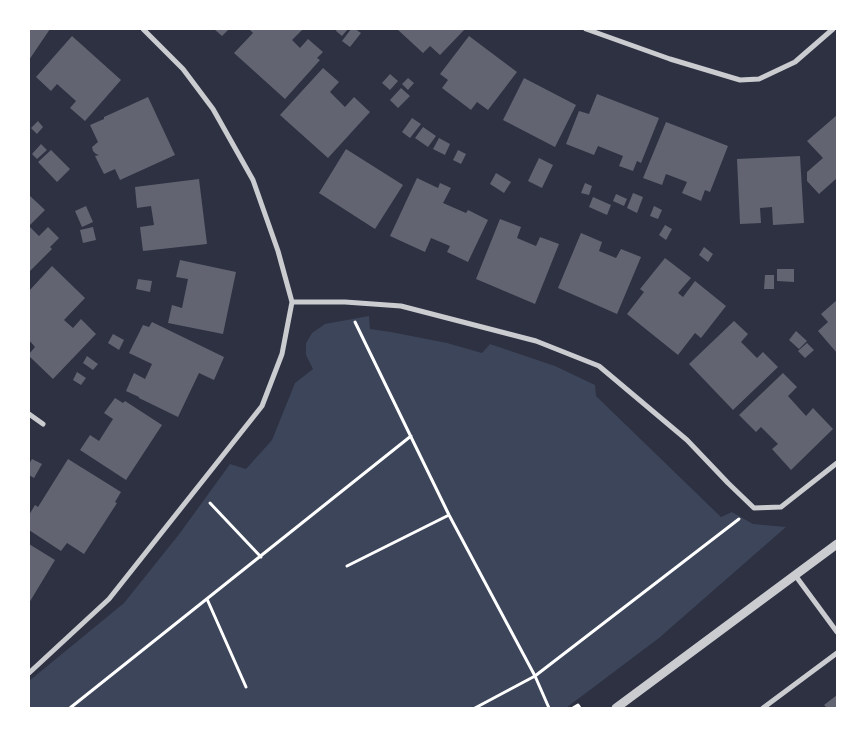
<!DOCTYPE html>
<html>
<head>
<meta charset="utf-8">
<style>
	body { margin:0 }
	#map { position:relative; width:866px; height:737px; overflow:hidden; background:#2d3142; font-family:"Fira Sans",sans-serif }
	canvas { display:block }
	.frame { position:absolute; inset:0; border:30px solid #fff; pointer-events:none }
</style>
</head>
<body>
<div id="map">
<canvas width="866" height="737"></canvas>
<div class="frame"></div>
</div>
<script>
const ctx = document.querySelector('canvas').getContext('2d');
ctx.lineJoin = 'round';
function paint(path, color) {
  ctx.fillStyle = color;
  ctx.fill(path, 'evenodd');
}
function poly(rows) {
  const path = new Path2D();
  for (const r of rows) {
    path.moveTo(r[0], r[1]);
    for (let i = 2; i < r.length; i += 2) path.lineTo(r[i], r[i + 1]);
  }
  return path;
}
function stroke(path, color, width, dash) {
  ctx.strokeStyle = color;
  ctx.lineWidth = width;
  ctx.lineCap = dash ? 'butt' : 'round';
  ctx.setLineDash(dash || []);
  ctx.stroke(path);
}
paint(poly([
	[369,316,370,329,391,332,447,343,482,353,490,344,555,366,595,385,596,396,721,517,732,512,753,524,786,527,659,638,566,708,29,708,29,681,124,603,180,533,230,464,246,469,272,440,295,383,313,369,306,355,306,343,312,333,325,324]
]), '#3c4559');
paint(poly([
	[29,29,50,29,29,60],
	[214,29,229,29,222,36],
	[249,29,303,29,292,40,300,48,308,39,323,52,317,58,320,60,285,99,234,53,253,33],
	[337,29,348,29,342,36,336,31],
	[351,29,355,29,361,33,350,47,342,41],
	[397,29,465,29,440,55,430,46,423,53],
	[72,36,121,80,85,121,70,108,76,101,57,84,51,91,36,77],
	[469,36,517,72,488,110,477,102,471,110,442,88,448,80,440,74],
	[323,68,339,82,330,92,345,107,354,97,370,112,328,158,280,115],
	[390,74,398,81,390,90,382,83],
	[408,78,414,83,408,90,402,84],
	[524,78,576,105,555,147,503,120],
	[401,88,410,96,398,108,390,100],
	[597,94,659,118,641,163,637,161,633,171,619,166,623,156,598,146,594,155,566,144,579,111,589,114],
	[148,97,175,155,120,180,115,169,104,174,95,156,99,155,96,154,93,151,92,147,98,142,90,125,104,119,104,117],
	[837,115,837,178,819,194,807,181,807,172,823,158,807,141],
	[412,118,421,124,410,138,402,132],
	[38,121,43,127,37,134,31,128],
	[666,122,728,146,710,192,705,190,701,201,682,193,687,182,666,174,662,185,643,178],
	[423,127,436,136,428,147,415,138],
	[439,138,450,144,445,155,433,149],
	[41,144,47,150,37,159,32,154],
	[346,149,403,185,375,229,319,193],
	[51,150,70,169,57,182,38,162],
	[458,150,466,154,461,164,453,160],
	[800,156,804,223,773,225,772,207,760,208,761,223,740,224,737,159],
	[539,158,553,165,542,188,528,181],
	[496,173,511,182,504,193,490,184],
	[417,178,438,188,440,183,451,188,443,203,466,213,468,210,488,220,468,262,447,252,450,246,431,238,425,252,390,236],
	[199,179,207,244,143,251,140,227,154,225,151,206,137,208,135,187],
	[585,183,592,186,589,195,581,193],
	[633,193,643,197,637,213,627,208],
	[616,194,627,199,624,206,613,201],
	[29,195,45,210,29,226,39,236,48,227,59,238,50,247,52,249,29,272],
	[593,197,611,205,607,215,589,207],
	[86,206,93,222,82,227,75,211],
	[654,206,662,210,658,219,650,216],
	[500,219,521,227,517,238,536,246,540,237,559,244,535,304,476,279],
	[665,225,672,229,666,240,659,235],
	[93,227,96,240,83,243,80,230],
	[581,233,602,242,599,251,616,258,621,249,641,257,617,314,558,288],
	[704,247,713,254,708,262,699,255],
	[665,258,691,278,678,293,683,297,695,281,726,306,701,338,695,333,678,355,627,314,644,292,640,289],
	[180,260,236,272,223,334,168,323,172,305,182,308,188,279,176,277],
	[52,266,85,298,64,320,73,328,81,319,96,334,53,379,29,356,29,354,35,347,29,340,29,291],
	[777,269,794,269,794,282,777,281],
	[765,275,774,275,774,289,764,289],
	[138,279,152,281,150,292,136,289],
	[837,300,837,353,818,331,828,322,821,314],
	[734,321,748,334,741,342,757,358,763,352,778,367,733,410,689,364],
	[152,322,224,357,214,380,199,373,178,417,139,398,139,397,126,391,134,373,145,379,152,364,129,353,143,325,149,327],
	[796,331,807,341,799,349,789,340],
	[113,334,124,340,119,350,108,343],
	[807,343,814,350,805,358,798,351],
	[87,356,98,364,93,370,83,363],
	[77,372,86,378,81,385,73,380],
	[783,373,797,387,788,396,806,416,813,408,833,429,791,470,772,449,778,444,761,427,756,432,739,415],
	[115,398,123,403,125,401,162,425,126,480,80,450,90,435,99,441,113,419,104,413],
	[32,459,42,464,34,478,29,475,29,464],
	[68,459,121,492,115,502,117,503,84,554,67,543,61,551,29,530,29,515,35,505,38,507],
	[29,544,55,560,29,603],
	[837,695,837,708,824,708,826,707,824,705]
]), '#626471');
stroke(poly([
	[355,322,449,515,535,676,549,708],
	[210,503,261,557],
	[347,566,449,515],
	[207,599,246,687],
	[70,708,411,436],
	[475,708,535,676,739,519],
	[573,708,578,705,580,708]
]), '#fff', 3);
stroke(poly([
	[586,29,670,59,740,80,759,79,795,62,833,29],
	[292,302,345,302,401,306,536,341,599,366,687,440,728,483,754,508,781,507,837,463],
	[29,414,43,424],
	[795,575,837,632],
	[29,673,109,599,262,406,282,354,292,302,278,251,253,180,213,109,183,69,143,29],
	[763,708,837,653]
]), '#caccd0', 5);
stroke(poly([
	[616,708,837,544]
]), '#caccd0', 9);
</script>
</body>
</html>
